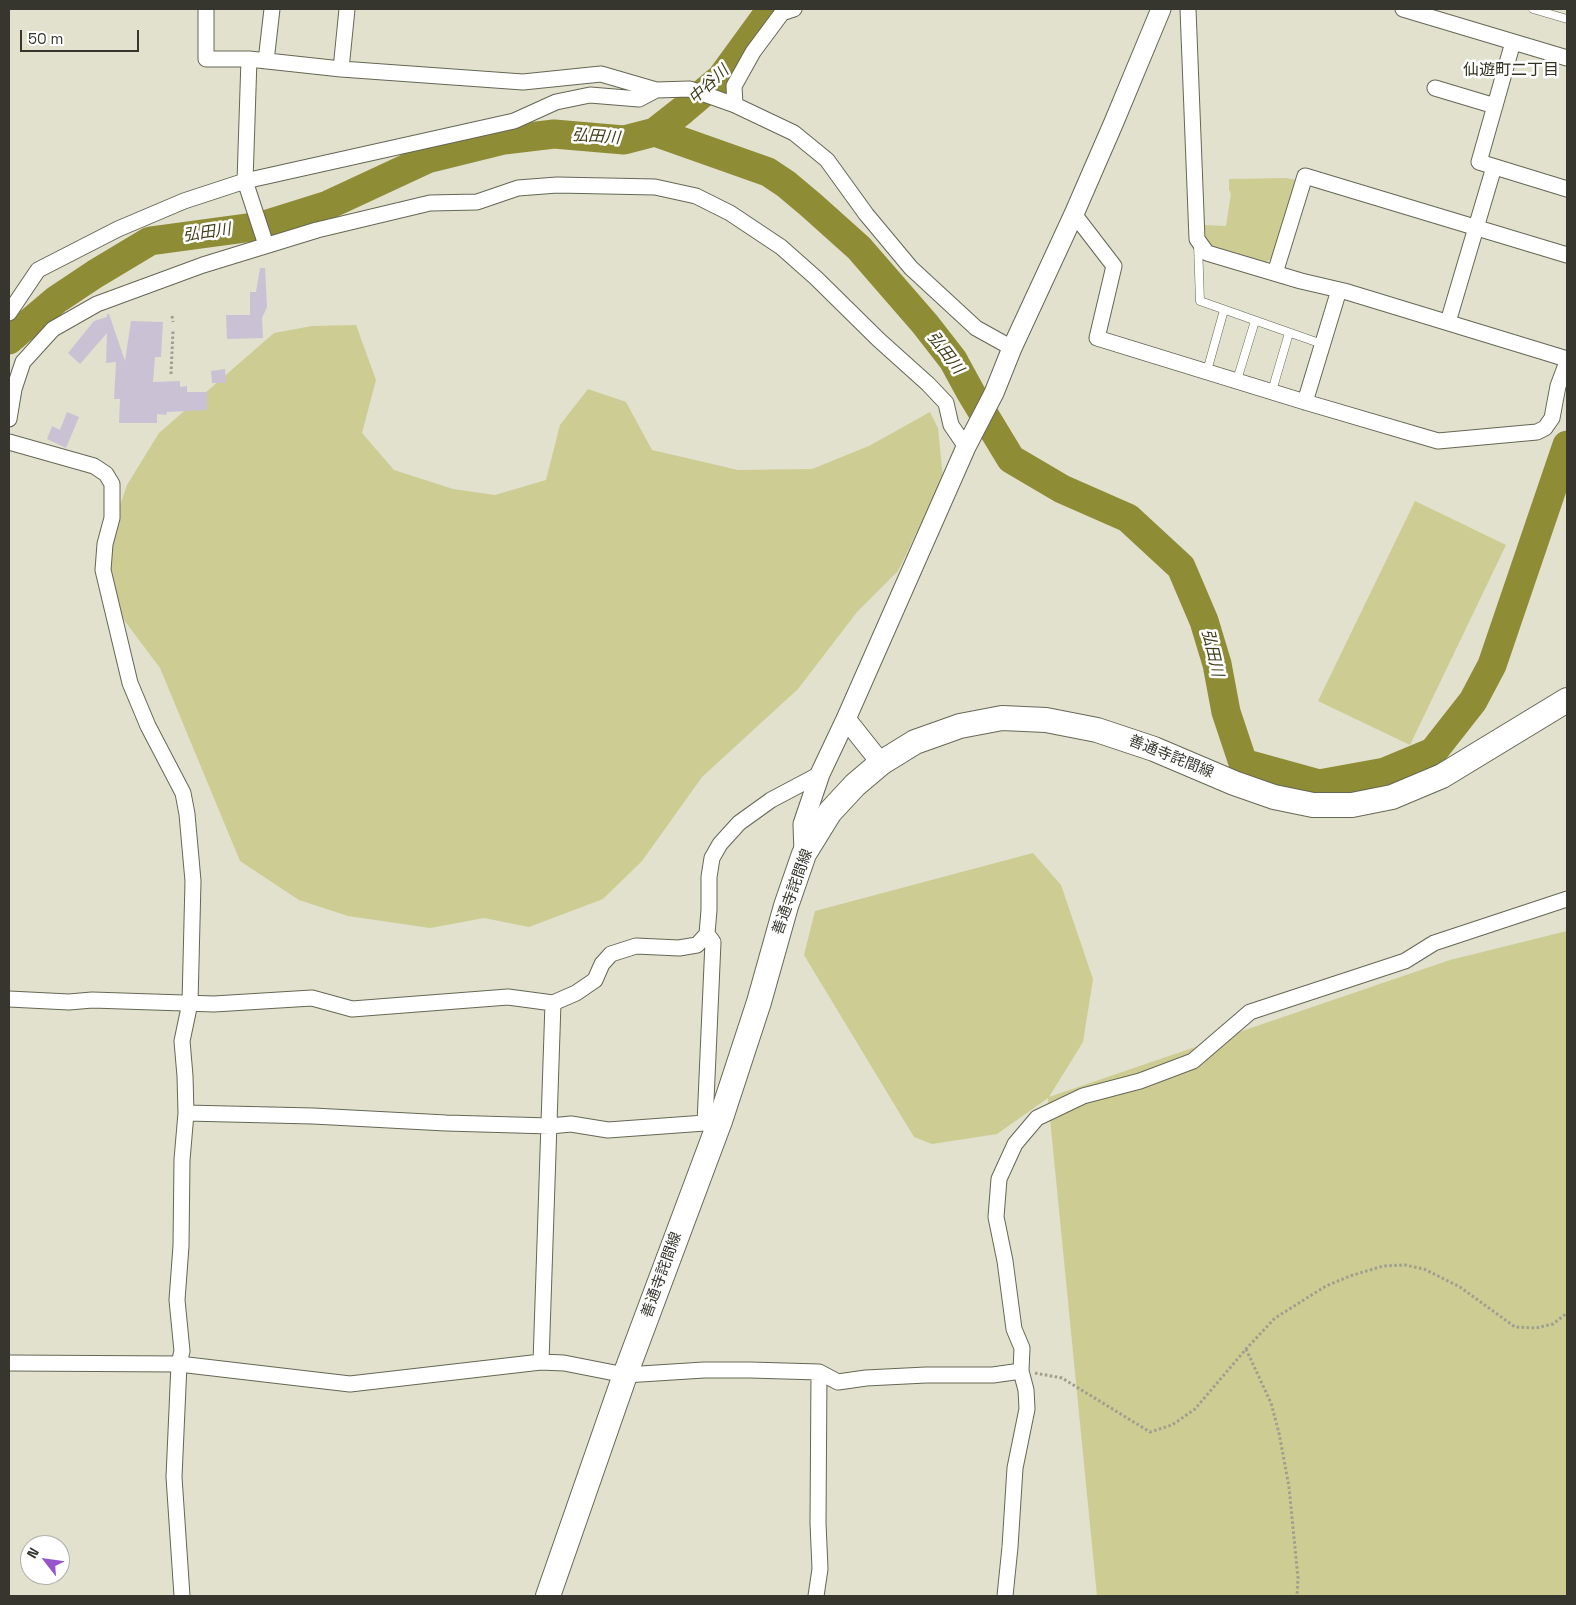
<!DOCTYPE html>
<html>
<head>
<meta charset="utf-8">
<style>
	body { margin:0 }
	#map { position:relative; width:1576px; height:1605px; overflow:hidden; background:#e1e1cd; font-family:"Space Grotesk",sans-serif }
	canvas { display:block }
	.frame { position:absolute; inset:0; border:10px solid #36362e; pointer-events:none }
	.north { position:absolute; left:20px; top:1535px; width:50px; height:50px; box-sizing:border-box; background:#fff; border:1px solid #afafab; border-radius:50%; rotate:300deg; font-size:14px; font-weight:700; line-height:20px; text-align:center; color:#36362e }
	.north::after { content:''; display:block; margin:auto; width:18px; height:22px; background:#9655cb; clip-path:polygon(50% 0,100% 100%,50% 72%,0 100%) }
	.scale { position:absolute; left:20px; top:30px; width:119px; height:22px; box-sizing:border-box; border:2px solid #36362e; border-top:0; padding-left:6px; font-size:15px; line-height:18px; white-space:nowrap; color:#36362e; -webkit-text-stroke:4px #fff; paint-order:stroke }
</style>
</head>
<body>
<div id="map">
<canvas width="1576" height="1605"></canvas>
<div class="frame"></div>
<div class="north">N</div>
<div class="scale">50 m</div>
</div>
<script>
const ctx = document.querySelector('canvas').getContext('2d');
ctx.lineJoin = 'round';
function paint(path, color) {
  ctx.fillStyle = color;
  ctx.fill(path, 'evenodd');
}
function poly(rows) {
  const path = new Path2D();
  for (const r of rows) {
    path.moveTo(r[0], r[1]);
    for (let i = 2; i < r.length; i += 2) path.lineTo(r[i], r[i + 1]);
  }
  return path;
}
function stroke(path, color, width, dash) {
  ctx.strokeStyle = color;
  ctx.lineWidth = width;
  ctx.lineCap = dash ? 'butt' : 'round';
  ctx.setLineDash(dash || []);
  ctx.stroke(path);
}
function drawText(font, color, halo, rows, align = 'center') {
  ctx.font = font + ' "Space Grotesk","Noto Sans JP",sans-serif';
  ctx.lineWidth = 5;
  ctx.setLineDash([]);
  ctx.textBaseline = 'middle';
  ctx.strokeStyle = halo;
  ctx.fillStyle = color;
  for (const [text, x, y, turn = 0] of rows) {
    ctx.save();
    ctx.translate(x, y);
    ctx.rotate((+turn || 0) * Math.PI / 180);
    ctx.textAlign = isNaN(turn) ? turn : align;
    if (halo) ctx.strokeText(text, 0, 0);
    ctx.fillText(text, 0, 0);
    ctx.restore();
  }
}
paint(poly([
	[1286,178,1296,180,1272,258,1265,263,1208,248,1202,240,1204,225,1226,226,1231,194,1229,190,1229,179],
	[356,325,376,380,362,433,394,470,453,489,495,495,546,480,560,425,588,389,626,402,652,450,738,470,812,469,869,446,930,412,938,428,943,478,898,571,857,612,798,689,702,777,642,861,603,899,529,927,484,918,430,928,348,916,299,900,240,861,160,668,124,620,106,574,109,537,127,485,159,433,274,333,312,326],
	[1415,501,1506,545,1410,745,1318,701],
	[1033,853,1061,885,1093,979,1083,1042,1049,1097,1450,960,1567,931,1567,1596,1097,1596,1048,1098,997,1134,932,1144,914,1137,804,955,815,911]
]), '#cdcc93');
stroke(poly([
	[655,132,683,110,721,78,764,19,775,9],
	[9,340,56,300,95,274,150,241,261,226,328,205,427,159,504,140,554,134,624,140,655,132,768,172,786,184,811,205,859,248,925,324,953,360,971,393,1011,459,1062,489,1128,518,1181,567,1204,621,1217,664,1226,712,1243,763,1319,784,1385,772,1433,752,1473,701,1492,665,1567,445]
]), '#8f8c36', 29);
paint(poly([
	[260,268,265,268,267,307,262,318,263,338,227,339,226,315,250,315,250,292,256,292],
	[107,314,109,314,125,361,131,321,163,322,161,357,155,357,153,382,180,381,180,387,187,386,187,392,207,392,207,410,167,412,166,415,157,414,157,423,119,423,120,399,114,399,116,362,106,363,107,333,80,364,68,353,94,321,107,317],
	[225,369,226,383,212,383,211,371],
	[67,412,79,417,66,448,47,439,52,426,60,430]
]), '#cac2d4');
const service = poly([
	[1533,9,1567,19],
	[1198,244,1200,301,1322,344],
	[1207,371,1224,310],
	[1237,380,1255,321],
	[1272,391,1289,333]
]);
const minor = poly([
	[206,9,206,59,249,59,341,69,523,82,601,74,656,90,690,89,735,105,794,133,827,160,866,214,911,268,976,328,1012,348],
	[1188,9,1197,239,1207,253,1301,281,1344,291,1567,359],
	[1403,9,1567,58],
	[1513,42,1479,162,1567,189],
	[249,59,245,181,266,245],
	[266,61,272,9],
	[341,69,347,9],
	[1435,88,1495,106],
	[735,105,734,86,753,52,782,13,794,9],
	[1074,214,1114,266,1097,338,1305,402,1438,441,1537,432,1545,428,1552,418,1558,386,1567,362],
	[1275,273,1305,176,1567,255],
	[9,313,38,270,118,229,184,201,245,181,514,121,556,102,590,95,639,99,656,90],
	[1448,322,1494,167],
	[1305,402,1339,290],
	[9,419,14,389,23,362,53,329,97,304,203,265,317,230,430,203,477,202,518,188,557,185,655,187,696,196,730,213,781,247,816,278,879,340,928,384,946,403,951,425,966,447],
	[9,442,94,466,106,474,112,484,112,518,105,544,103,570,130,683,148,726,183,793,187,814,193,881,190,1003,182,1041,185,1076,186,1113,182,1160,181,1246,177,1300,182,1351,179,1364,174,1477,182,1596],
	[9,999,69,1002,92,1000,214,1004,312,998,352,1009,508,997,553,1003,576,993,595,980,602,964,611,954,636,946,679,948,697,945,707,934,709,910,709,877,712,858,720,844,739,823,771,800,820,774],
	[186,1113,313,1116,446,1123,550,1126,571,1124,608,1130,705,1123,720,1121],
	[705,1123,713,942,707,934],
	[541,1362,553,1003],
	[9,1363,179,1364,350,1384,541,1362,564,1363,625,1375,704,1370,750,1370,819,1372,838,1382,866,1378,926,1375,993,1375,1021,1371],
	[816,1596,820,1569,818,1523,819,1372],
	[1005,1596,1010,1547,1015,1468,1027,1409,1026,1390,1021,1371,1022,1348,1014,1329,1005,1261,996,1217,999,1179,1015,1144,1037,1118,1083,1096,1140,1081,1193,1061,1250,1012,1405,961,1434,943,1567,899]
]);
const tertiary = poly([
	[846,719,881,763],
	[804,854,803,824,820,774,846,719,966,447,994,393,1012,348,1074,214,1114,122,1161,9]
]);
const primary = poly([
	[548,1596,625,1375,720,1121,759,1002,786,906,804,854,830,812,855,785,881,763,915,742,960,726,1002,718,1046,720,1097,730,1154,749,1234,783,1274,797,1313,805,1352,805,1392,797,1442,776,1567,700]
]);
stroke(service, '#665', 9);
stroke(minor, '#665', 17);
stroke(tertiary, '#665', 21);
stroke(primary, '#665', 26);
stroke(poly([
	[172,316,173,322],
	[171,374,173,331],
	[1246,1349,1271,1403,1279,1433,1289,1487,1298,1578,1297,1596],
	[1035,1373,1062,1378,1150,1432,1172,1425,1195,1409,1246,1349,1275,1318,1326,1286,1350,1276,1383,1266,1405,1265,1424,1269,1460,1287,1515,1327,1536,1328,1553,1324,1567,1313]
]), '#9f9f90', 3, [2.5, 2.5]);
stroke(service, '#fff', 8);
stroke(minor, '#fff', 15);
stroke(tertiary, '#fff', 19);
stroke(primary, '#fff', 24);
drawText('15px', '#36362e', '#fff', [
	["善通寺詫間線",1171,757,22],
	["善通寺詫間線",793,892,-70],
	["善通寺詫間線",662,1275,-70]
]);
drawText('16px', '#313121', '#fff', [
	["仙遊町二丁目",1511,71]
]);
drawText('italic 16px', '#3e3d18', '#fff', [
	["中谷川",709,85,-43],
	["弘田川",596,137,4],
	["弘田川",207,233,-8],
	["弘田川",945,353,53],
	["弘田川",1212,653,77]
]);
</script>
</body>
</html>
